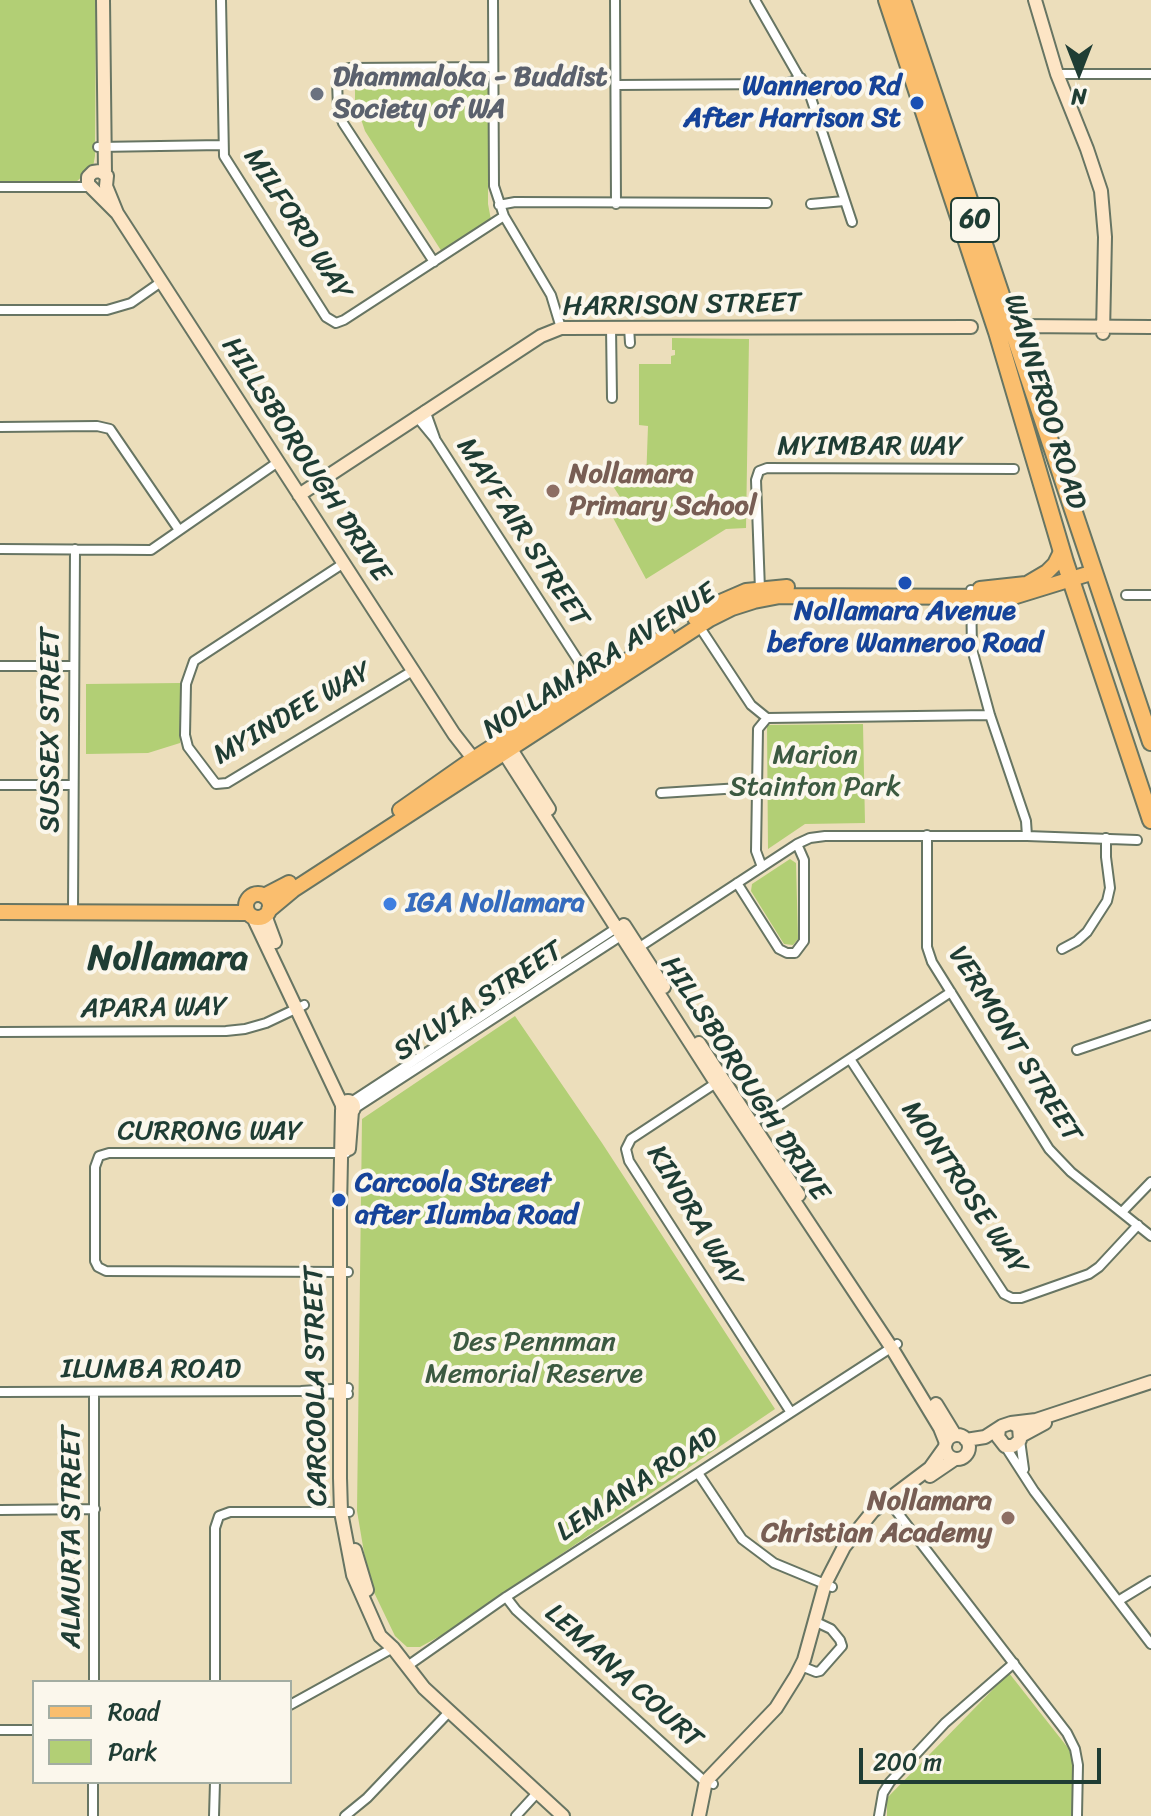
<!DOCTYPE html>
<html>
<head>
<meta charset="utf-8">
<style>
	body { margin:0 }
	#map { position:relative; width:1151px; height:1816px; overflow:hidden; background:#ecdebb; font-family:Sriracha,sans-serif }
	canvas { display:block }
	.legend { position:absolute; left:32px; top:1680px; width:260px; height:104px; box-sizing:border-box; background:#fbf7ec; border:2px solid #a3ada2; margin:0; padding:10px 14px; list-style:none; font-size:24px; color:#1f3d34 }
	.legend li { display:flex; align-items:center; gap:16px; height:40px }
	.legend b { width:40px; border:2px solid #a3ada2 }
	.north { position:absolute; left:1039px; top:32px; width:80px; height:80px; -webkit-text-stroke:6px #fbf7ec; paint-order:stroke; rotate:180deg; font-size:22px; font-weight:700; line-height:32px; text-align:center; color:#1f3d34 }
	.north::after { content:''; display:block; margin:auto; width:28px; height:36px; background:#1f3d34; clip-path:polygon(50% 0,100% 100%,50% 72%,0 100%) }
	.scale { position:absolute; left:859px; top:1748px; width:242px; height:36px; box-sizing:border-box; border:4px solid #1f3d34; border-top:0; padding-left:10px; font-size:24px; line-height:28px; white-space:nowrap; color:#1f3d34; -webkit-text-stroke:6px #fbf7ec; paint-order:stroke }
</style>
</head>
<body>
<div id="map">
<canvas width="1151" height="1816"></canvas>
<ul class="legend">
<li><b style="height:10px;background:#fabe6e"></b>Road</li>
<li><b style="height:22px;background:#b2cf75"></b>Park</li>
</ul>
<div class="north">N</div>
<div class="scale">200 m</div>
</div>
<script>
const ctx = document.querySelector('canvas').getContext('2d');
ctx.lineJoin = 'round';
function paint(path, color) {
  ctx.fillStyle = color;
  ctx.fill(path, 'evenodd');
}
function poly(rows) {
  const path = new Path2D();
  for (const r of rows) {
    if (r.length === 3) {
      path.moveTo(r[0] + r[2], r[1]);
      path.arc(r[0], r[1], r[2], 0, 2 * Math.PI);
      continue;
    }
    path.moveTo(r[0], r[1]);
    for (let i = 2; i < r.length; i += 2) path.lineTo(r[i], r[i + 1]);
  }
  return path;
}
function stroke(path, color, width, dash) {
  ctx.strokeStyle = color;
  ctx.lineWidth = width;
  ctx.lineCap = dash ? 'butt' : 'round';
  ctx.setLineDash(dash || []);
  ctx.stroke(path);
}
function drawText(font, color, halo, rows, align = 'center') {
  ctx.font = font + ' Sriracha,sans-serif';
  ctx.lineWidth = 8;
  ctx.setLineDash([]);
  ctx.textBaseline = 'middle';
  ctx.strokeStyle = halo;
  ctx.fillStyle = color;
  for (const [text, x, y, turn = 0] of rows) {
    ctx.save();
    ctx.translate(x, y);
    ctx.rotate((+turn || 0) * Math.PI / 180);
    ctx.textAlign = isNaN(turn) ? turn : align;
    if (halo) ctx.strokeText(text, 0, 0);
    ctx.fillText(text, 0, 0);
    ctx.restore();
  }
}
paint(poly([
	[0,0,96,0,95,156,93,167,76,182,58,184,0,183],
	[488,80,488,204,491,220,442,252,365,131,355,101,355,82],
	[672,338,749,339,746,528,726,529,646,579,611,514,622,500,609,480,646,482,648,426,639,425,639,364,671,364,671,356,675,355,675,350,672,350],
	[181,683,180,743,148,753,86,754,86,684],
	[863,724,865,823,805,824,768,849,767,725],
	[790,859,796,863,798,939,793,945,784,944,751,891,752,884],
	[515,1016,602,1143,775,1409,442,1635,420,1647,407,1647,395,1636,369,1582,357,1511,362,1119],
	[1009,1673,1072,1753,1072,1816,887,1816,887,1798]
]), '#b2cf75');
const street = poly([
	[221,0,224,156,326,317,336,323,344,320,504,216],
	[493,0,494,186,504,216,551,295,561,328],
	[615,0,616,204],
	[755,0,811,98,852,222],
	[1057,74,1151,74],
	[616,85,785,84,801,78],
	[98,147,222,145],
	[0,187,90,187],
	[811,204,844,201],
	[499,205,515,202,767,203],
	[434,262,343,123,338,109,337,80,340,72,349,68,493,67],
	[0,310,107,310,131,303,161,282],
	[611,327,612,398],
	[629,327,630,343],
	[425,410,435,438],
	[416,416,435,439,594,685],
	[0,427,97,426,110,429,179,530],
	[0,549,151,550,278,462],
	[344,563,194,661,186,684,185,735,188,747,216,784,227,783,414,670],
	[760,590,756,480,759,471,767,468,1014,469],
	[971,590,972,649,990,715,1026,821,1027,836],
	[1126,595,1151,595],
	[699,626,751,705,767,718,758,729,756,851,762,867],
	[0,666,73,666],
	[767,718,990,715],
	[0,785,73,785],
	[661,793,756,787],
	[927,835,927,947,932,962,1049,1149,1071,1172,1151,1236],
	[737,883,779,949,787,953,795,953,804,941,804,860,797,844],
	[73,911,75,549],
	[1062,949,1077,941,1087,932,1107,901,1110,888,1106,857,1106,838],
	[635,950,797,844,810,838,825,836,1027,836,1137,840],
	[0,1032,226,1031,245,1029,266,1023,304,1005],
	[1077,1050,1151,1025],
	[850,1059,1004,1294,1012,1298,1021,1298,1089,1274,1099,1267,1138,1225],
	[719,1081,631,1139,626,1149,629,1161,790,1411],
	[351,1102,618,927],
	[354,1109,624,934],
	[748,1126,951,992],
	[346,1153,109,1153,99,1156,95,1167,95,1261,98,1267,106,1271,348,1272],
	[1122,1212,1151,1182],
	[0,1392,301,1391,348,1388],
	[306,1393,348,1394],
	[1020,1440,1024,1469],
	[1005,1446,1034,1491,1151,1644],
	[698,1473,742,1539,774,1563,832,1587],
	[887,1499,1067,1733,1075,1749,1078,1765,1077,1816],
	[0,1510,95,1509],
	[506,1597,516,1610,703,1780,713,1784],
	[1118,1601,1151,1581],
	[801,1666,816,1672,820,1671,842,1646,840,1640,831,1629,814,1621],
	[406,1667,506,1597,897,1344],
	[94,1682,94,1392],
	[215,1682,215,1528,219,1516,230,1512,349,1512],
	[290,1705,393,1648],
	[0,1730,34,1730],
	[93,1816,93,1782],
	[214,1816,215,1782],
	[345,1816,367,1798,449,1712],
	[516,1816,537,1793],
	[879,1816,883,1793,890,1782,945,1723,1014,1663]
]);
const secondary = poly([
	[103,0,105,173],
	[1035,0,1057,74,1087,149,1101,191,1105,237,1103,333],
	[117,213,88,184,88,177,93,172,100,171,107,176,106,186,117,213,454,734,479,766],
	[1007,328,1017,326,1151,327],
	[299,495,541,336,561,328,971,327],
	[507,743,549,809],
	[499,745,716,1083,891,1347,940,1428,946,1443],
	[265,915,275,942],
	[253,917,342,1105],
	[624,925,664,987],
	[699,1043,799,1195],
	[348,1107,6],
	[342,1110,340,1208,340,1478,341,1512,353,1575,380,1636,393,1648,424,1688,563,1816],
	[349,1149,352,1111],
	[936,1404,955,1435],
	[1011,1423,1036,1420,1151,1382],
	[957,1447,12],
	[1021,1436,1045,1423],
	[966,1440,985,1437,1002,1426,1011,1423,1019,1427,1020,1440,1013,1446,1005,1446,998,1437,999,1429],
	[930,1476,955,1459],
	[355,1550,367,1590],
	[699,1816,706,1781,776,1708,796,1676,804,1660,825,1584,844,1547,873,1511,930,1468,945,1447]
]);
const primary = poly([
	[1025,585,1047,572,1055,564,1062,550],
	[980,589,1035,583],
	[695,618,716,604,746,591,787,587],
	[400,810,467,763,667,635],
	[258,906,12],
	[264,896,289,883],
	[269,910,293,890,710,619,732,608,754,601,780,596,1013,597,1094,572],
	[0,912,248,913]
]);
const highway = poly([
	[887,0,997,332,1065,562,1151,820],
	[902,0,1151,742]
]);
stroke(street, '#677563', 12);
stroke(secondary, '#677563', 16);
stroke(primary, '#677563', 18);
stroke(highway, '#677563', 20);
stroke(street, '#fff', 8);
stroke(secondary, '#fde5c5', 12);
stroke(primary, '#fabe6e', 14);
stroke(highway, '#fabe6e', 16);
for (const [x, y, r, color] of [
	[317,94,8,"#6b7280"],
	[917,103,8,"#1a4fb4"],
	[553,491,8,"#8d6e63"],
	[905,583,8,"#1a4fb4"],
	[390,904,8,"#3f7fe0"],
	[339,1200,8,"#1a4fb4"],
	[1008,1518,8,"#8d6e63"]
]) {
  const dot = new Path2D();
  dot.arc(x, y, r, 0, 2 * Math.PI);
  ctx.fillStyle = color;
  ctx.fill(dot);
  stroke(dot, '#fbf7ec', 3);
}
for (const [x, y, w] of [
	[975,220,48]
]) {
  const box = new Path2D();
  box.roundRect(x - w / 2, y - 22, w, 44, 6);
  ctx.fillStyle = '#fbf7ec';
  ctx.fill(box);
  stroke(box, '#1f3d34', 2);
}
drawText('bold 26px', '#1f3d34', null, [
	["60",975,220]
]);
drawText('bold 28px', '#5b616d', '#fbf7ec', [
	["Dhammaloka - Buddist",333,78],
	["Society of WA",333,110]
], 'left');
drawText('bold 28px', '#164399', '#fbf7ec', [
	["Wanneroo Rd",901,87],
	["After Harrison St",901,119],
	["Nollamara Avenue",905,612,"center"],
	["before Wanneroo Road",905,644,"center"],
	["Carcoola Street",355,1184,"left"],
	["after Ilumba Road",355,1216,"left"]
], 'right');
drawText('28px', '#1f3d34', '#fbf7ec', [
	["MILFORD WAY",297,225,57],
	["HARRISON STREET",682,306,-1],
	["WANNEROO ROAD",1044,402,73],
	["MYIMBAR WAY",870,447],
	["HILLSBOROUGH DRIVE",305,460,57],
	["MAYFAIR STREET",522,533,57],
	["NOLLAMARA AVENUE",600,662,-32],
	["MYINDEE WAY",293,714,-30],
	["SUSSEX STREET",51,730,-90],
	["SYLVIA STREET",479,1002,-33],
	["APARA WAY",154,1009,-1],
	["VERMONT STREET",1014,1045,58],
	["HILLSBOROUGH DRIVE",744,1079,57],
	["CURRONG WAY",210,1132],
	["MONTROSE WAY",964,1189,56],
	["KINDRA WAY",694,1217,59],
	["ILUMBA ROAD",151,1370],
	["CARCOOLA STREET",317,1386,-91],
	["LEMANA ROAD",638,1485,-33],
	["ALMURTA STREET",72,1537,-90],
	["LEMANA COURT",623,1677,42]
]);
drawText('bold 28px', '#785e54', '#fbf7ec', [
	["Nollamara",569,475],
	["Primary School",569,507],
	["Nollamara",992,1502,"right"],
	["Christian Academy",992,1534,"right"]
], 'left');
drawText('28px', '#3c5a41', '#fbf7ec', [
	["Marion",815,756],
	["Stainton Park",815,788],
	["Des Pennman",534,1343],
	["Memorial Reserve",534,1375]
]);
drawText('bold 28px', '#366cbe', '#fbf7ec', [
	["IGA Nollamara",406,904]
], 'left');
drawText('bold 36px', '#1f3d34', '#fbf7ec', [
	["Nollamara",168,960]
]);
</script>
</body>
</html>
